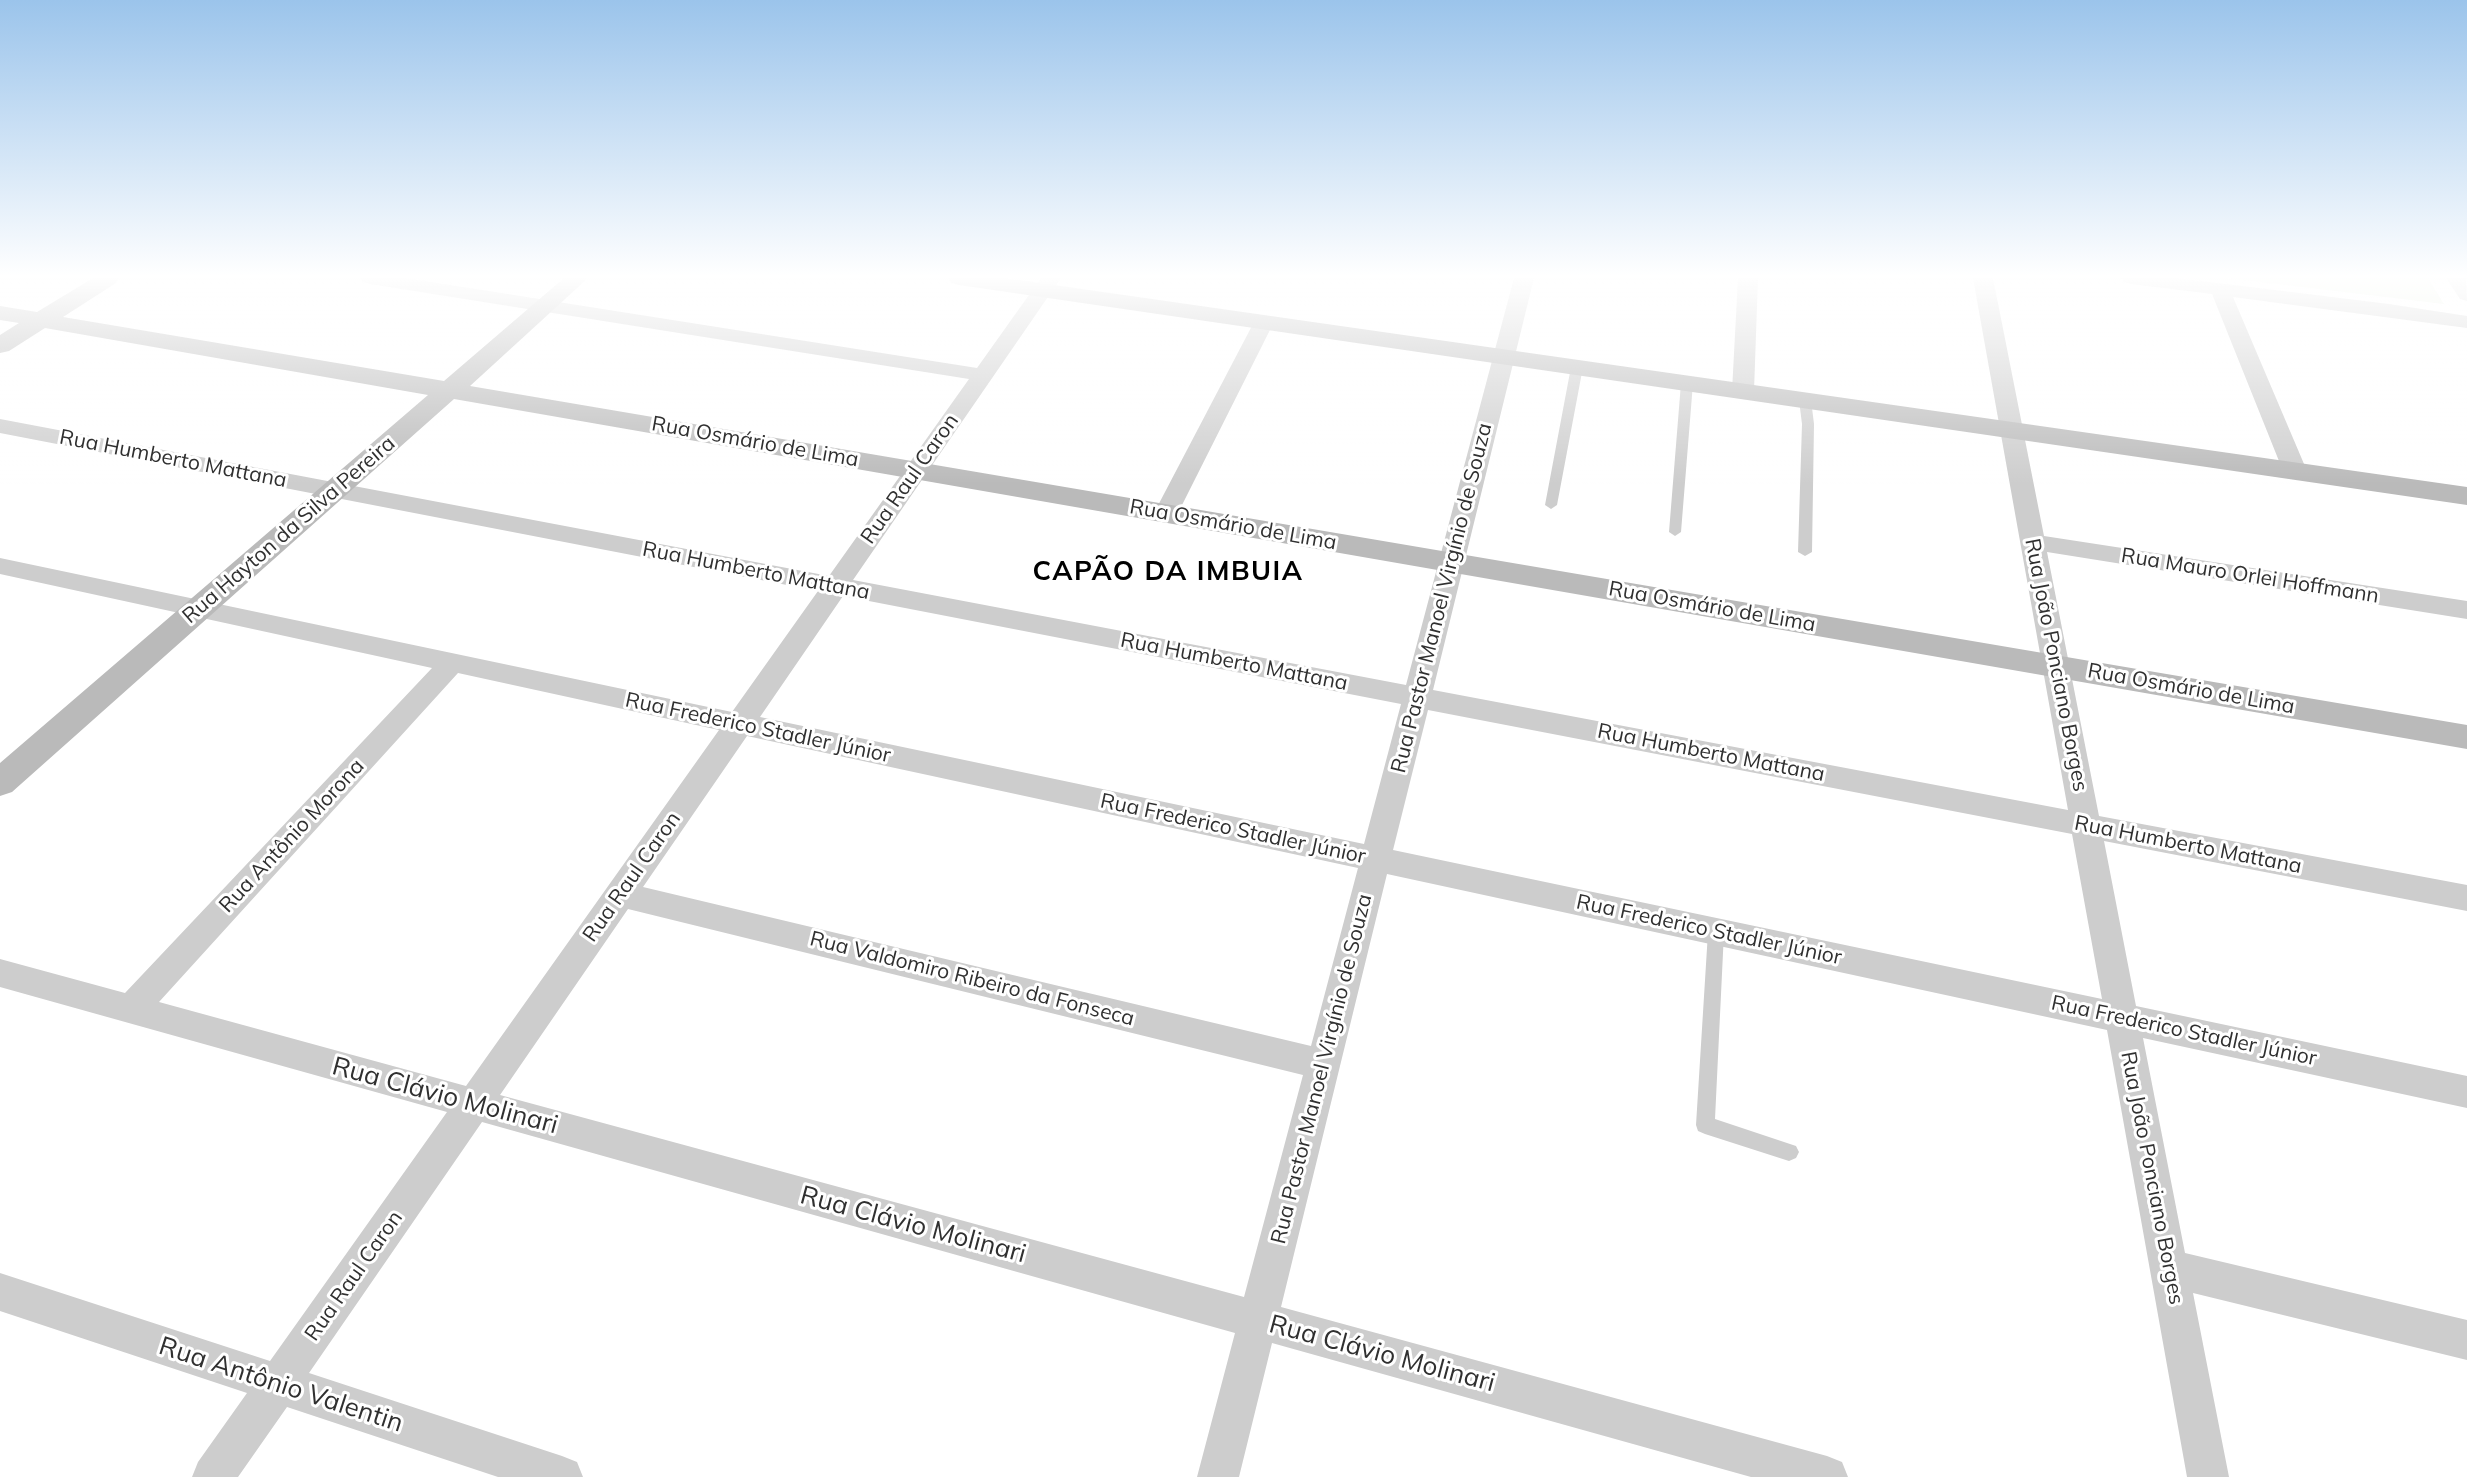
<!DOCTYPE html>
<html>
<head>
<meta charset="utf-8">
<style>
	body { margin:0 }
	canvas { display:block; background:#fff }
</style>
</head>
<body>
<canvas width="2467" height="1477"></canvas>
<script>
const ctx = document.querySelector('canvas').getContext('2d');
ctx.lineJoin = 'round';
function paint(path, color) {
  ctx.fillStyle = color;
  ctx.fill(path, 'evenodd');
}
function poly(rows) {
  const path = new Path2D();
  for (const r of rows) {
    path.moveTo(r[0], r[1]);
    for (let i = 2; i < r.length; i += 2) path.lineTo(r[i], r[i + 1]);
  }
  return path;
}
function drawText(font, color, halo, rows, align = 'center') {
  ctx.font = font + ' Mulish,sans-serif';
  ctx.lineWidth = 6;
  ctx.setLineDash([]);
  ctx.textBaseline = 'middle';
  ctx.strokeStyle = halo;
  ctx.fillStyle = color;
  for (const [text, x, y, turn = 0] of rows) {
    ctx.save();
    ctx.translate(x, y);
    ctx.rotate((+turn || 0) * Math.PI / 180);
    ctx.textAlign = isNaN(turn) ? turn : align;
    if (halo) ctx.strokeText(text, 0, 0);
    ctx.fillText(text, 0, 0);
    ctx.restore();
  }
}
paint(poly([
	[2227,278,2428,278,2444,304]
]), '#e5eedd');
paint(poly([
	[1577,364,1583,367,1557,505,1551,509,1545,505,1571,367,1577,364],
	[1687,380,1693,383,1681,532,1675,536,1669,532,1681,383,1687,380],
	[1805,397,1811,400,1814,424,1812,552,1805,556,1798,552,1802,424,1799,400,1805,397],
	[1716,925,1722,927,1724,932,1715,1119,1796,1146,1799,1152,1796,1158,1789,1161,1705,1134,1698,1131,1696,1125,1708,932,1710,927,1716,925]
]), '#cdcdcd');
paint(poly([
	[360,278,406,278,977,368,1041,278,1061,278,853,580,1406,685,1514,278,1534,278,1433,690,2068,810,1973,278,1993,278,2044,536,2467,601,2467,619,2047,552,2099,816,2467,885,2467,911,2104,841,2136,1006,2467,1076,2467,1108,2143,1038,2185,1253,2467,1320,2467,1360,2193,1293,2229,1477,2187,1477,2107,1030,1387,874,1281,1307,1827,1456,1842,1462,1848,1477,1751,1477,1272,1343,1239,1477,1197,1477,1235,1333,482,1122,309,1373,562,1456,577,1462,583,1477,498,1477,287,1407,238,1477,192,1477,198,1462,247,1393,0,1311,0,1273,270,1361,447,1112,0,987,0,959,125,993,432,668,0,574,0,558,732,712,818,591,0,433,0,419,829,576,969,379,370,284,363,282,360,278],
	[843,596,1401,704,1364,844,760,717,843,596],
	[458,673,719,730,466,1086,159,1002,458,673],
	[1428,710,2072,834,2102,999,1393,850,1428,710],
	[747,736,1358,868,1311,1046,643,887,747,736],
	[628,909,1303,1075,1244,1297,500,1095,628,909],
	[1738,278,1758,278,1754,391,1751,396,1743,398,1735,396,1732,391,1738,278],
	[2121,278,2177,278,2389,304,2467,316,2467,328,2233,297,2307,471,2303,476,2295,478,2287,476,2283,471,2212,294,2131,284,2124,282,2121,278],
	[2446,278,2466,278,2467,301,2460,299,2446,278],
	[1264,316,1271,318,1274,322,1178,513,1175,518,1166,521,1157,518,1154,513,1254,322,1257,318,1264,316]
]), '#cdcdcd');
paint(poly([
	[93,278,119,278,116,283,63,317,444,381,564,278,588,278,470,386,2467,725,2467,749,454,399,12,792,0,796,0,763,428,395,45,328,9,351,0,353,0,335,19,323,0,320,0,306,37,312,93,278],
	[948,278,1005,278,2467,487,2467,505,959,285,951,283,948,278]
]), '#bababa');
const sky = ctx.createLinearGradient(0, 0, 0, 484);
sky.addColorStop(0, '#9bc4eb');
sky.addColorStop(0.57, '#fff');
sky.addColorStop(1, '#ffffff00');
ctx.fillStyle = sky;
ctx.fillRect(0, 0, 2467, 484);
drawText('21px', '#303030', '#fff', [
	["Rua Osmário de Lima",755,442,10],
	["Rua Humberto Mattana",173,459,11],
	["Rua Raul Caron",910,479,-55],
	["Rua Osmário de Lima",1233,525,10],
	["Rua Hayton da Silva Pereira",289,530,-41],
	["Rua Humberto Mattana",756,571,11],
	["Rua Mauro Orlei Hoffmann",2250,576,9],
	["Rua Pastor Manoel Virgínio de Souza",1442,598,-76],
	["Rua Osmário de Lima",1712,607,10],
	["Rua Humberto Mattana",1234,662,11],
	["Rua João Ponciano Borges",2056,665,79],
	["Rua Osmário de Lima",2191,689,10],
	["Rua Frederico Stadler Júnior",758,728,12],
	["Rua Humberto Mattana",1711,753,11],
	["Rua Frederico Stadler Júnior",1233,829,12],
	["Rua Antônio Morona",292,836,-47],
	["Rua Humberto Mattana",2188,845,11],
	["Rua Raul Caron",632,877,-55],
	["Rua Frederico Stadler Júnior",1709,930,12],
	["Rua Valdomiro Ribeiro da Fonseca",972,979,14],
	["Rua Frederico Stadler Júnior",2184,1031,12],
	["Rua Pastor Manoel Virgínio de Souza",1322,1069,-76],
	["Rua João Ponciano Borges",2152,1178,79],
	["Rua Raul Caron",354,1276,-55]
]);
drawText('26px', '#303030', '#fff', [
	["Rua Clávio Molinari",445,1096,15],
	["Rua Clávio Molinari",913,1225,15],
	["Rua Clávio Molinari",1382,1354,15],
	["Rua Antônio Valentin",281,1385,18]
]);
ctx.letterSpacing = '1.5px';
drawText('bold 27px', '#000', '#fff', [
	["CAPÃO DA IMBUIA",1168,572]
]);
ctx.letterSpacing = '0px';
</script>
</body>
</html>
